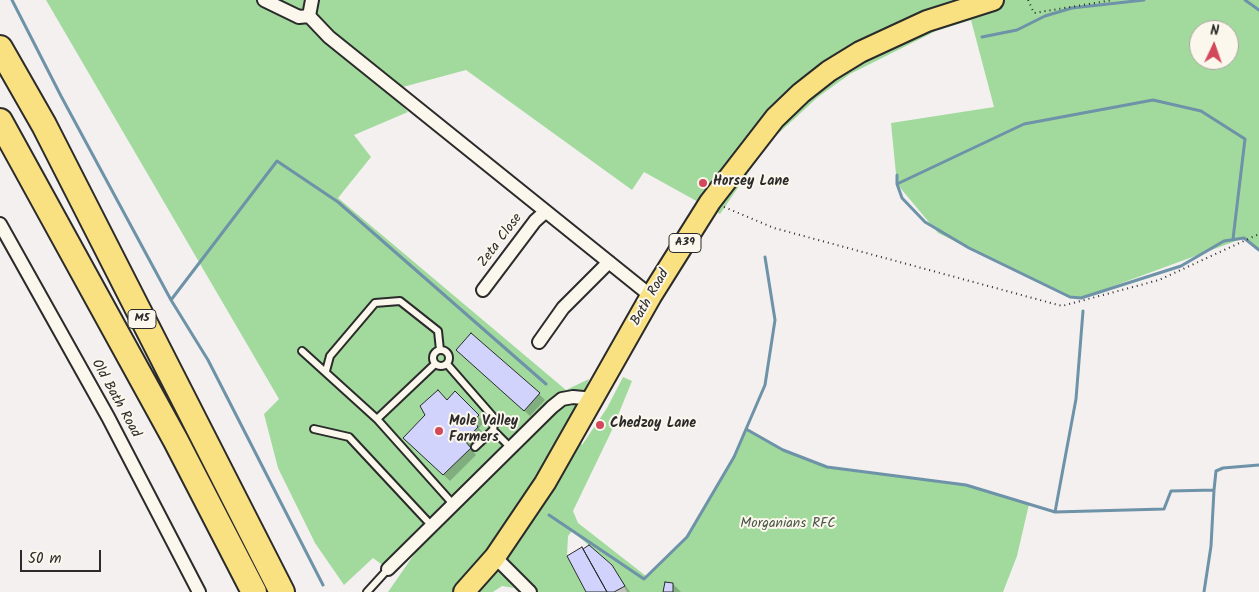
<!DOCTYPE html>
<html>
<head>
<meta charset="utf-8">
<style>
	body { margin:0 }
	#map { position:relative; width:1259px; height:592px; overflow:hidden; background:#f3f0ef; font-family:Kalam,sans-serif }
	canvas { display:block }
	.north { position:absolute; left:1189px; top:20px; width:50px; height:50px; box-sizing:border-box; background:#fbf7ec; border:1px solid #a8a59f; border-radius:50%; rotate:3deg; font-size:14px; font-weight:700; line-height:20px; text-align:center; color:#2b2b2b }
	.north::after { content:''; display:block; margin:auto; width:18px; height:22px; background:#d1495b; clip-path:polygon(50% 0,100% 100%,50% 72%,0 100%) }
	.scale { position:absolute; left:20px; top:550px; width:81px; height:22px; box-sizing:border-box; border:2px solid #2b2b2b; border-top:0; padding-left:6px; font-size:15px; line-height:18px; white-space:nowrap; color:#2b2b2b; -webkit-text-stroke:4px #fbf7ec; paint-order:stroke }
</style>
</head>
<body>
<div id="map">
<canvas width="1259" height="592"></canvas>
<div class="north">N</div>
<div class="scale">50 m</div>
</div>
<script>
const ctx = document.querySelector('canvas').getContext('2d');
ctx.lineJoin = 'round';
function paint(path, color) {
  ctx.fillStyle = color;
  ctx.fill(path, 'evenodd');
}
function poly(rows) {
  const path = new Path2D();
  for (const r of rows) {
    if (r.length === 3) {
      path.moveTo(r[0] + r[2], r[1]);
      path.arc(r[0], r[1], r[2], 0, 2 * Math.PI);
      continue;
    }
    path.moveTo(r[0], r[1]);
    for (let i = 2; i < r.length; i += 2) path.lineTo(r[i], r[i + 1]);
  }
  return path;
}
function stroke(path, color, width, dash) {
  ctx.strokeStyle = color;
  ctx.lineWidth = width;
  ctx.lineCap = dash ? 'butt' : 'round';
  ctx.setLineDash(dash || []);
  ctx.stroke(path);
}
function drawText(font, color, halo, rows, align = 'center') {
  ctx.font = font + ' Kalam,sans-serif';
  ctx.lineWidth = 4;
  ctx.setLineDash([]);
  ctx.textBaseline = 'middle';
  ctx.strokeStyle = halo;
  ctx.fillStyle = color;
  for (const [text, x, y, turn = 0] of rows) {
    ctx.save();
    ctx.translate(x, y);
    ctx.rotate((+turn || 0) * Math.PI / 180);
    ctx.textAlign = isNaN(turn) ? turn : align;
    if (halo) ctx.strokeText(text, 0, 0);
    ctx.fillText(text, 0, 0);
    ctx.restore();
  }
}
paint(poly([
	[46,0,1259,0,1259,250,1244,238,1081,298,1070,297,938,233,897,184,891,123,994,107,971,20,936,31,850,74,818,97,769,142,720,214,644,172,632,190,466,70,388,91,408,112,354,135,371,157,338,198,566,390,589,379,572,426,582,445,607,408,623,377,632,381,612,430,573,511,578,523,646,576,687,537,734,457,746,429,783,450,827,467,966,485,1029,504,1017,556,1003,592,627,592,612,565,572,531,568,536,567,556,586,592,518,592,514,588,502,586,493,592,388,592,422,543,388,569,373,558,344,585,315,543,278,468,264,414,279,399],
	[1199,30,1229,30,1229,60,1199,60]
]), '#a2da9e');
paint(poly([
	[464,356,539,394,545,400,530,416],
	[455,392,484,422,479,428,484,434,470,448,476,455,450,481,411,444,427,415,447,401],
	[611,565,630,592,587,592],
	[673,584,681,592,665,592]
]), '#0003');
stroke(poly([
	[12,0,61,96,171,300,208,360,323,585],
	[1245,0,1259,10],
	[982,37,1017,30,1045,16,1072,8,1144,0],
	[897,175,897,184,1024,124,1153,100,1201,111,1245,139,1233,239],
	[897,184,902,198,925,222,969,248,1070,297,1081,298,1181,266,1224,241,1244,238,1259,250],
	[171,300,277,161,338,202,546,384],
	[746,429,783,450,827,467,966,485,1055,512,1164,509,1171,491,1214,490,1216,471,1223,468,1259,465],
	[1055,512,1076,399,1083,311],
	[549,515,644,579,687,537,734,457,765,385,775,320,765,257],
	[1204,592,1211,546,1214,490]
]), '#6e92a8', 3);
const building = poly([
	[471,333,540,393,524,411,456,350,471,333],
	[438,390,447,400,455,391,479,415,474,421,478,427,465,441,471,448,443,475,403,438,425,415,420,406,438,390],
	[589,545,612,565,625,586,614,592,607,592,583,549,589,545],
	[582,547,583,549,607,592,586,592,567,556,582,547],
	[665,582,673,583,673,592,663,592,665,582]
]);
paint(building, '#d1d3fc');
stroke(building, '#2b2b2b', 1);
const lane = poly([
	[441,358,8],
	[302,351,377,419],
	[435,364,377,419,453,504],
	[447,364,495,419,493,430],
	[326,371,330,356,375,303,400,301,438,331,440,350],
	[314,429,349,437,431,525],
	[475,447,493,430,511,448],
	[367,592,388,569]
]);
const street = poly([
	[264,0,299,17,309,16],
	[312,0,309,16,329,37,651,296],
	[0,224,108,417,199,592],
	[483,290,535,221,545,212],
	[539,342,563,308,609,262],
	[495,557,530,592],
	[388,569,552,407,562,399,573,397,594,399]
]);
const primary = poly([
	[464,592,495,557,545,483,651,296,710,202,775,118,801,93,829,71,860,52,927,21,993,0]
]);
const highway = poly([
	[0,48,44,125,282,592],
	[0,121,176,441,254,592]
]);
stroke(lane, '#2b2b2b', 10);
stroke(street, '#2b2b2b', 16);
stroke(primary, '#2b2b2b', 24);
stroke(highway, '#2b2b2b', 28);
stroke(poly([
	[1028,0,1034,13,1113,0],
	[724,207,774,228,1062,306,1159,280,1259,234]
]), '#2b2b2b', 2, [1, 4]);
stroke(lane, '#fbf7ec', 6);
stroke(street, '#fbf7ec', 12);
stroke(primary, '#f9e181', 20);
stroke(highway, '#f9e181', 24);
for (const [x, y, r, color] of [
	[703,183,5,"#d1495b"],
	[600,425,5,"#d1495b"],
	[439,431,5,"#d1495b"]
]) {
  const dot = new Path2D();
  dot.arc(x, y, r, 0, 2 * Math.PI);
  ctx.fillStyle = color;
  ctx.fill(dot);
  stroke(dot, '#fbf7ec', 2);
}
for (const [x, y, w] of [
	[685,243,32],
	[142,319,28]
]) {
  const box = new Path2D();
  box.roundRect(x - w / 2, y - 9.5, w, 19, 4);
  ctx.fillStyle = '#fbf7ec';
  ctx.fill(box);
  stroke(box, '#2b2b2b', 1);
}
drawText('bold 12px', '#2b2b2b', null, [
	["A39",685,243],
	["M5",142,319]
]);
drawText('bold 14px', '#2b2b2b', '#fbf7ec', [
	["Horsey Lane",713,183],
	["Mole Valley",449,423],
	["Farmers",449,439],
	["Chedzoy Lane",610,425]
], 'left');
drawText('14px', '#2b2b2b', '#fbf7ec', [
	["Zeta Close",501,241,-53],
	["Bath Road",651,298,-60],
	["Old Bath Road",115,399,61]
]);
drawText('14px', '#495748', '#fbf7ec', [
	["Morganians RFC",788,525]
]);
</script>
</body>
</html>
